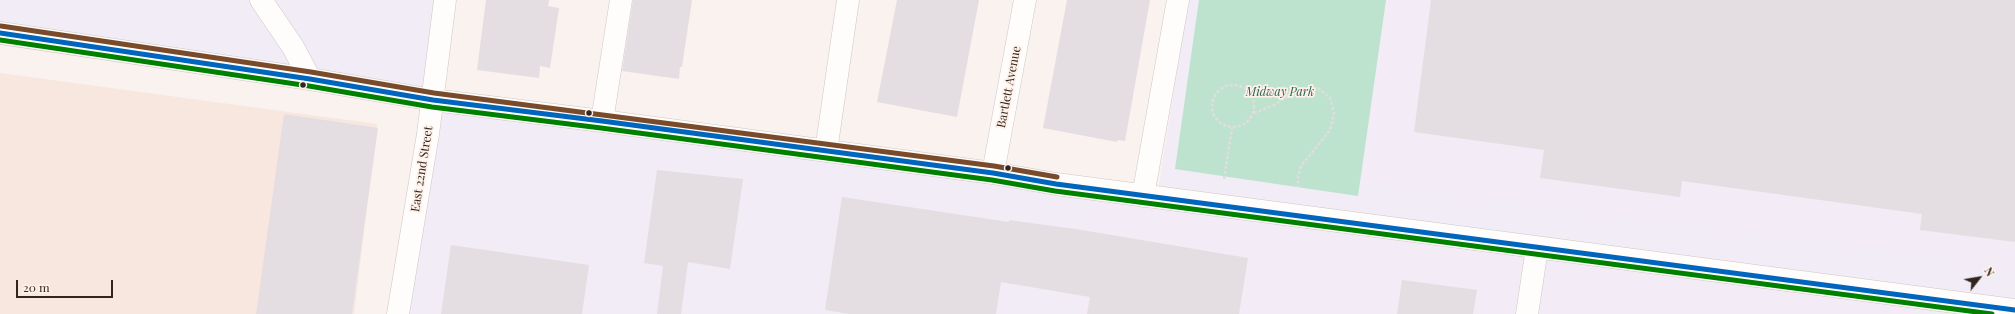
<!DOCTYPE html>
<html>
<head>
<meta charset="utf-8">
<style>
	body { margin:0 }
	#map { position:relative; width:2015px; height:314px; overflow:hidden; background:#f9f2ee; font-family:"Playfair Display",serif }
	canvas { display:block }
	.north { position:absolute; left:1959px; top:258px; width:40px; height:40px; -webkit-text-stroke:3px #fef1e9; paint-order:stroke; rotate:59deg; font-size:11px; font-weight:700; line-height:16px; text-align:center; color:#31251e }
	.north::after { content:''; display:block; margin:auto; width:14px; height:18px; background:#31251e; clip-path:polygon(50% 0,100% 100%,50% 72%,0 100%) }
	.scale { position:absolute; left:16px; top:280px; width:97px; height:18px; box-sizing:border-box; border:2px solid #31251e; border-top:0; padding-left:5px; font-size:12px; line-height:14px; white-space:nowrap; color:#31251e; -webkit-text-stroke:3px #fef1e9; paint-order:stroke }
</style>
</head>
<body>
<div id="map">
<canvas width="2015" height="314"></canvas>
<div class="north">N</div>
<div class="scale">20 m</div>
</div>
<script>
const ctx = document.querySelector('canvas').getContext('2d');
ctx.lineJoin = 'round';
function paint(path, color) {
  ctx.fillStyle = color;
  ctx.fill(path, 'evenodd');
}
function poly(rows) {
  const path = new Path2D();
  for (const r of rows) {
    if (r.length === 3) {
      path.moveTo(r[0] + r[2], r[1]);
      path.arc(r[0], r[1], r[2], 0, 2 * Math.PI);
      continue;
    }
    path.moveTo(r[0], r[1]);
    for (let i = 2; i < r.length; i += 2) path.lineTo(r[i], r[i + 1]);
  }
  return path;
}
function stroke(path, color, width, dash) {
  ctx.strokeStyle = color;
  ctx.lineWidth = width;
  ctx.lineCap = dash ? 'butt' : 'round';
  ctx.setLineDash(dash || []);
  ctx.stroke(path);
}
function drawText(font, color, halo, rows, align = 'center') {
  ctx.font = font + ' "Playfair Display",serif';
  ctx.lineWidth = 3.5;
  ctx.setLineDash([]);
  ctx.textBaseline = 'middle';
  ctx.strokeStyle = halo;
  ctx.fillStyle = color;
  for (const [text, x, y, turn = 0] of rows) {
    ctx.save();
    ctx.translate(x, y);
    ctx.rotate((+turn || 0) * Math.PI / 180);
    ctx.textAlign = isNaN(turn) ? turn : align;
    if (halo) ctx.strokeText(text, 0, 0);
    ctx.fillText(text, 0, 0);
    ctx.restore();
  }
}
paint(poly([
	[0,0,441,0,426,96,1098,197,1079,314,395,314,425,101,0,31],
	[1188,0,1386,0,1362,181,2015,266,2015,308,1156,205]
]), '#f1ecf6');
paint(poly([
	[1386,0,2015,0,2015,266,1361,181],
	[1098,197,2015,314,1079,314]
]), '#f3ebf5');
paint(poly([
	[0,73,377,124,354,314,0,314]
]), '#f7e7de');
paint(poly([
	[1199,0,1386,0,1358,196,1175,169]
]), '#bde2ce');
paint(poly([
	[486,0,549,0,548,6,559,8,550,68,540,66,539,78,477,70],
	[633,0,692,0,682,67,680,67,679,79,622,71],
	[897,0,979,0,957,117,877,102],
	[1067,0,1150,0,1125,141,1117,140,1117,142,1043,128],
	[1431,0,2015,0,2015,242,1920,230,1922,214,1682,181,1680,197,1540,178,1544,150,1414,132],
	[284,114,378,128,352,314,256,314],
	[657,170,743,179,730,269,688,262,681,314,657,314,663,266,644,263],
	[842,197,1009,222,1009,220,1082,230,1248,258,1239,314,1087,314,1090,297,1001,282,996,314,849,314,825,310],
	[451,245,589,265,582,314,441,314],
	[1402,280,1477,290,1473,314,1397,314]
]), '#e4dee2');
const minor = poly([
	[261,0,293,47,310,79],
	[0,33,310,79,433,100,602,121,993,173,1056,184,2015,310],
	[602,121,621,0],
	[826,151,848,0],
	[993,173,1025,0],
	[1143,196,1178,0],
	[398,314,428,134,445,0],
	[1527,314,1537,248]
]);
stroke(minor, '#cfc6c1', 23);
stroke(poly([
	[1233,106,21],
	[1254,113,1274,105,1299,89,1318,88,1330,98,1334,113,1330,130,1301,166,1298,177,1298,187],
	[1224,179,1232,128]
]), '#e0dedc', 2.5, [3, 2]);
stroke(minor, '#fefdfc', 22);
stroke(poly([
	[0,33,310,79,433,100,602,121,993,173,1056,184,2015,310]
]), '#0065bd', 5);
stroke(poly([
	[0,40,309,86,432,107,601,128,992,180,1055,191,1992,314]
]), '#008000', 5);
stroke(poly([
	[1,26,311,72,434,93,994,166,1057,177]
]), '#7a4b2a', 5);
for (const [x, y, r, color] of [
	[303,85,3.5,"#31251e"],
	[589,113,3.5,"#31251e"],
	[1008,168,3.5,"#31251e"]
]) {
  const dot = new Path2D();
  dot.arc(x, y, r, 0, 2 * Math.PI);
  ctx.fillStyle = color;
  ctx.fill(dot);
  stroke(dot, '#fef1e9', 1.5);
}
drawText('12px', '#31251e', '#fef1e9', [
	["Bartlett Avenue",1009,87,-79],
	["East 22nd Street",422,169,-81]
]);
drawText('italic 12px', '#26644c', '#fef1e9', [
	["Midway Park",1280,92]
]);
</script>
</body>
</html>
